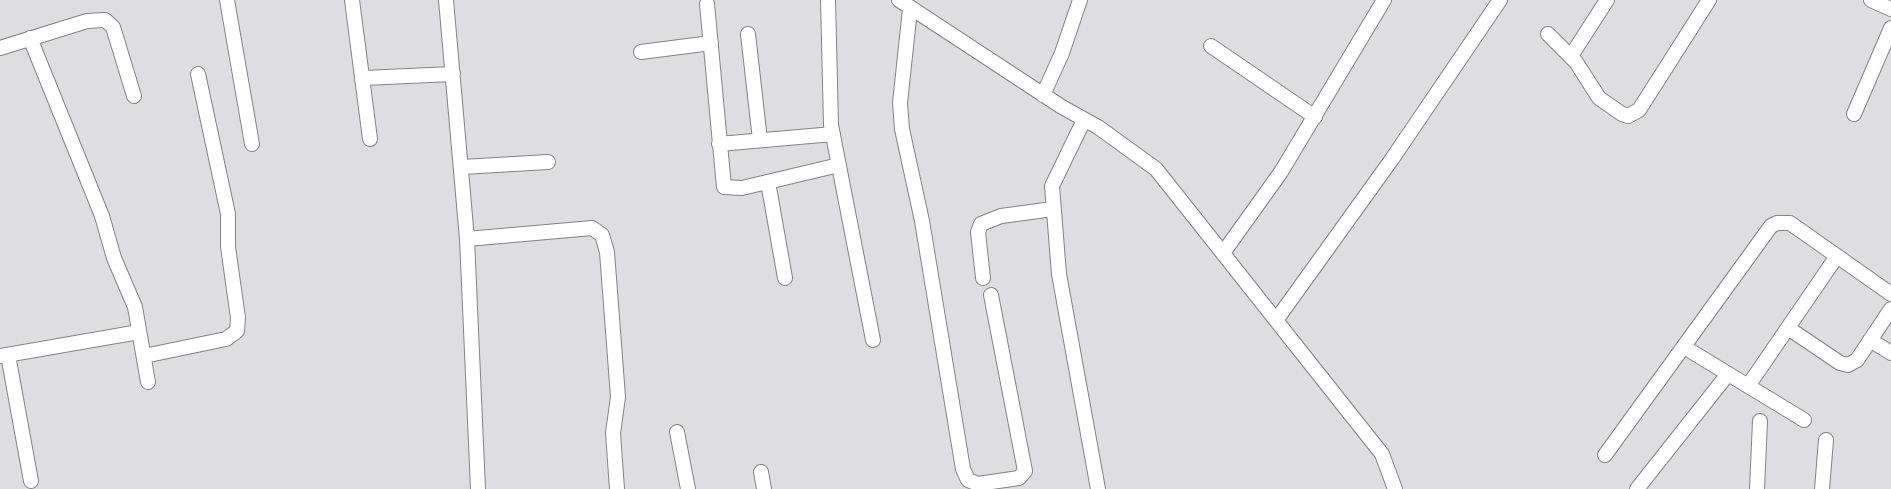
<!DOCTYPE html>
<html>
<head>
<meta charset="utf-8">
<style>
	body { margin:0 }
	canvas { display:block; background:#dedee0 }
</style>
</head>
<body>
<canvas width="1891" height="489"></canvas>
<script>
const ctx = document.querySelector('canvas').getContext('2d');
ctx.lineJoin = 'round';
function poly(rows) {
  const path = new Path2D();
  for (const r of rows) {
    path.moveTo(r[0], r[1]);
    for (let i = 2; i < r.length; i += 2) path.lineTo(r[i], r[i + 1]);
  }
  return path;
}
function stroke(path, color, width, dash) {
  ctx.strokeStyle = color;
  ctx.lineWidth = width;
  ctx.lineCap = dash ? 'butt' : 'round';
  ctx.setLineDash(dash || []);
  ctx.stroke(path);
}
const minor = poly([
	[227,0,252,144],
	[352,0,370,139],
	[446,0,467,239,478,489],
	[828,0,831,125,873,340],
	[899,0,1062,107,1098,127,1156,169,1382,454,1395,489],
	[1871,0,1891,9],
	[707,4,724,187,742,188,839,165],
	[910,9,900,103,902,129,922,221,963,469,968,480,978,484,1019,478,1025,471,991,295],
	[748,34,760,140],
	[1548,34,1576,62,1599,98,1622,114,1628,116,1639,110,1709,0],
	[30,38,102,216,114,258,135,307,148,382],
	[1211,46,1315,117],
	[0,48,87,21,105,20,113,27,134,96],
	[641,52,711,43],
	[1571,56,1607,0],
	[363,78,453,74],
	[1043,95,1062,53,1080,0],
	[1854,114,1891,28],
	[1084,120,1052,186,1059,274,1098,489],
	[719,144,833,134],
	[462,167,548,162],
	[768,182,785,278],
	[467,239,592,228,602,235,607,252,618,397,613,433,617,489],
	[1223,253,1281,172,1384,0],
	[983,278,978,232,981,224,1001,216,1053,209],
	[1277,319,1392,159,1500,0],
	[1788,328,1840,363,1848,365,1857,360,1891,309],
	[1870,340,1891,353],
	[1684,347,1804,420],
	[8,355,31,481],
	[0,356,139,332],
	[144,356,226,339,237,331,238,318,228,247,228,214,198,74],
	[1748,386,1837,256],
	[677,432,688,489],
	[1605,455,1771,226,1777,223,1790,223,1891,294],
	[761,472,764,489],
	[1637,489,1728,374],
	[1757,489,1760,421],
	[1822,489,1826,440]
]);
stroke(minor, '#848486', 16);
stroke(minor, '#fff', 14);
</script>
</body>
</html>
